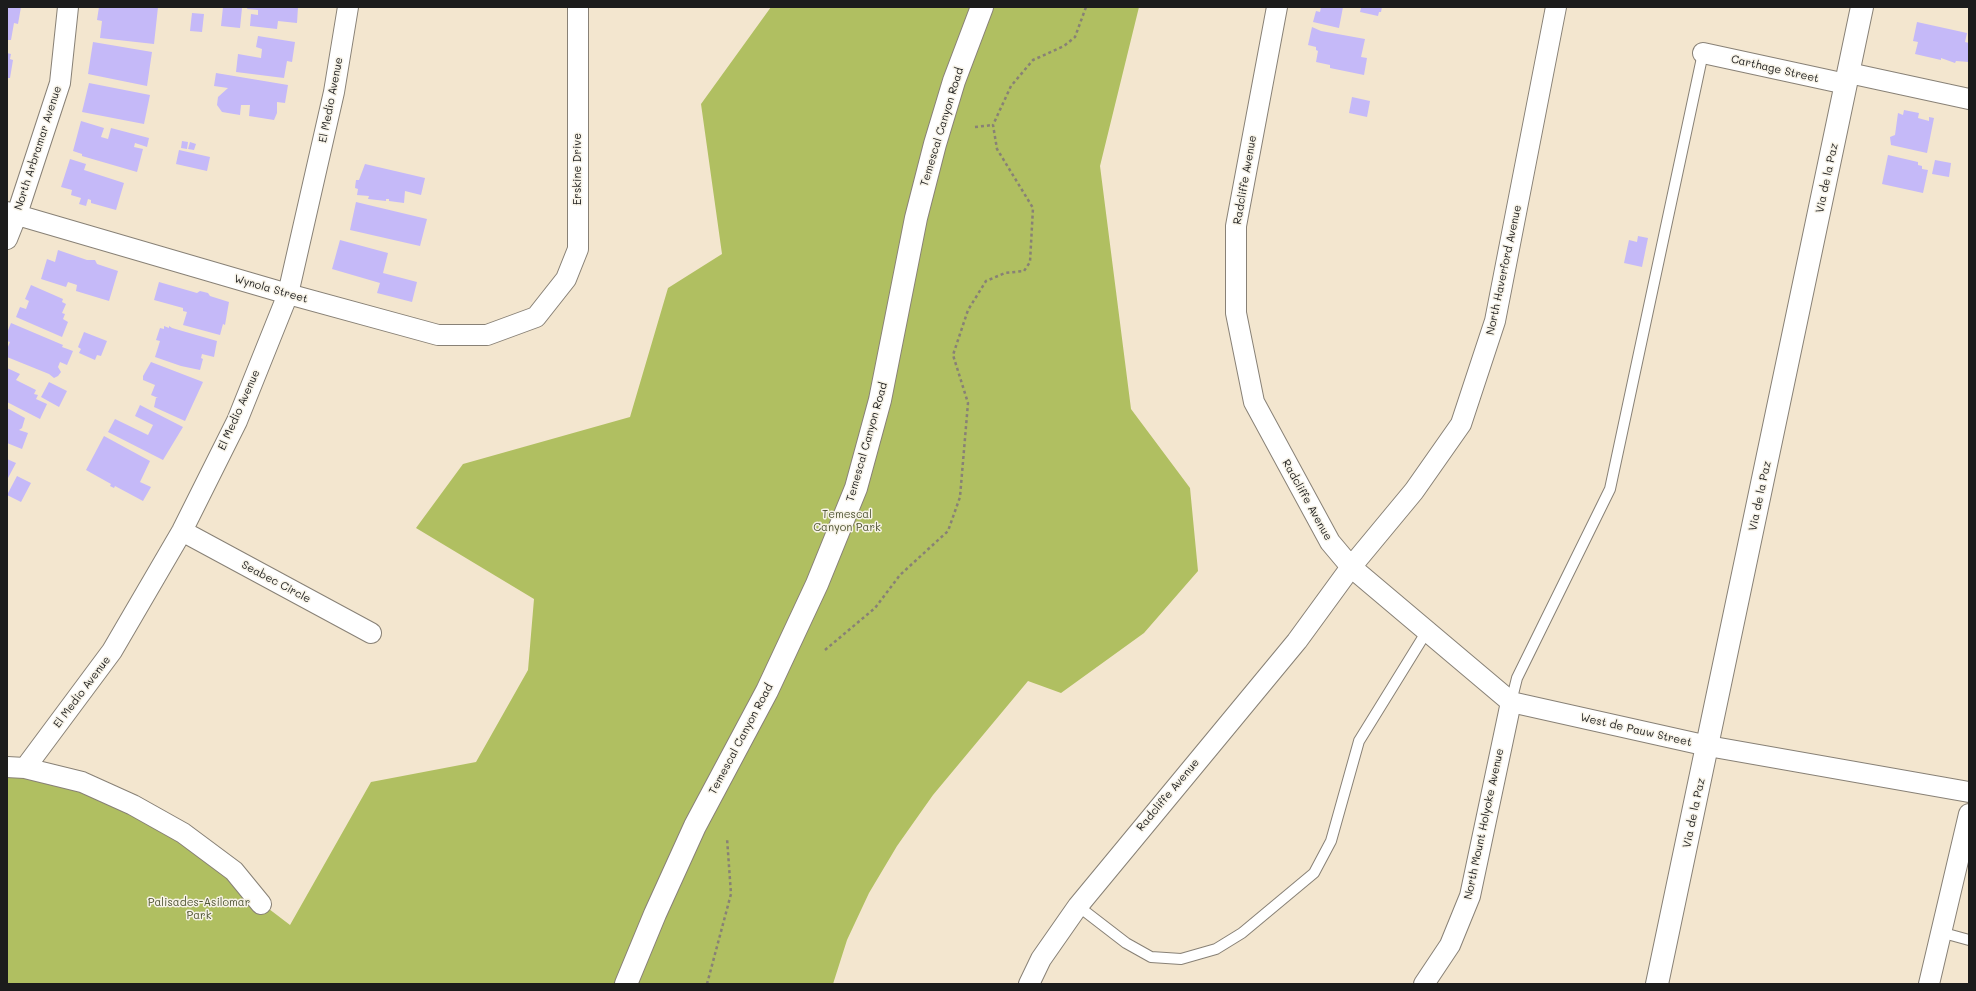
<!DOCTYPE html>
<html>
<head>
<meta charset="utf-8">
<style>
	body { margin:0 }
	#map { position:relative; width:1976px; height:991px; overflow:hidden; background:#f3e6cf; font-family:Mali,sans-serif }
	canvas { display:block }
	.frame { position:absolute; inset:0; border:8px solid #1c1c1c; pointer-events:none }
</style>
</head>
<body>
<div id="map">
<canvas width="1976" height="991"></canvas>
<div class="frame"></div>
</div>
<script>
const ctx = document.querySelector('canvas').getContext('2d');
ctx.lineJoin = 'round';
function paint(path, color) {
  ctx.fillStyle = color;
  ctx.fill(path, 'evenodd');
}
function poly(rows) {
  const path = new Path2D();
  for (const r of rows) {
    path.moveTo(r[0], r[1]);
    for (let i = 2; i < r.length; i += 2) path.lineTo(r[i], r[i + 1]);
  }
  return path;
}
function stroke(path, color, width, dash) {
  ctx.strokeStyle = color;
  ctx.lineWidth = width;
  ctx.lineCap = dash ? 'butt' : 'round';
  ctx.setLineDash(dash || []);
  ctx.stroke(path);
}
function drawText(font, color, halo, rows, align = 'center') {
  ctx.font = font + ' Mali,sans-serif';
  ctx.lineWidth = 3;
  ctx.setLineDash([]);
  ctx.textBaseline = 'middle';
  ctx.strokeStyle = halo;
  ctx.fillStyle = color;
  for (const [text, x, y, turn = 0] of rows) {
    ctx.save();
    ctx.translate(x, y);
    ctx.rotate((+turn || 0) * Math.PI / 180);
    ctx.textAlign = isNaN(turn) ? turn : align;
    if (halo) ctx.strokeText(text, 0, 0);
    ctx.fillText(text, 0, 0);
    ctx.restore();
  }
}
paint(poly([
	[771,7,1139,7,1100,166,1131,409,1190,488,1198,571,1144,633,1061,693,1028,681,933,795,897,846,869,893,847,940,833,984,7,984,7,767,133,805,290,925,371,782,476,762,528,670,534,599,416,528,463,464,630,417,668,288,722,254,701,104]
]), '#b0bf61');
paint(poly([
	[7,7,21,7,18,24,14,23,11,40,7,40],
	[99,7,158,7,154,44,100,38,102,21,97,20],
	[223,7,242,8,240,28,221,26],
	[248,7,298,7,297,23,278,21,277,29,250,26,251,14,258,15,258,10,247,9],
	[1321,7,1343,7,1339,28,1313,22,1316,11,1320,12],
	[1357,7,1382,7,1381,12,1379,12,1378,16,1360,12,1361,8],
	[192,13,204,14,202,32,190,31],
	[1917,22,1967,33,1965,42,1969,43,1969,62,1956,61,1955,63,1941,58,1941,60,1915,54,1918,42,1913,41],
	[1312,27,1321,31,1365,39,1361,57,1367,58,1364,75,1330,68,1330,65,1316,62,1318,51,1316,50,1316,47,1308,45],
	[258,36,295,42,292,62,287,61,284,78,236,72,238,54,261,58,262,49,256,47],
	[93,42,152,52,147,86,88,74],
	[7,53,11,54,10,59,13,60,10,78,7,78],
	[216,73,288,85,285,103,277,102,277,113,274,120,249,116,250,105,241,105,240,115,222,112,217,105,218,97,228,88,214,86],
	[89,83,150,95,144,124,82,112],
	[1352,97,1370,101,1367,117,1349,113],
	[1904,110,1919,113,1918,118,1929,121,1929,117,1934,118,1927,153,1891,145,1890,137,1895,135,1898,113,1903,115],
	[81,121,104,128,101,137,108,139,111,128,149,138,147,147,135,143,134,147,143,149,137,172,82,156,82,154,73,151],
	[182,141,188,142,187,149,181,148],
	[190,142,196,144,194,150,188,149],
	[179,150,210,157,207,171,176,164],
	[1888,155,1918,162,1918,165,1922,166,1922,169,1928,170,1923,193,1882,184],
	[70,159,86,164,84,170,124,183,116,210,91,203,91,200,88,199,86,206,79,204,81,198,71,195,72,190,61,187],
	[1935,160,1951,163,1949,177,1932,174],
	[365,164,425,178,421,195,405,191,404,203,389,201,389,199,386,199,386,201,368,199,369,196,357,195,358,189,355,188,356,180,359,180],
	[356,202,427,219,420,246,350,230],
	[1638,236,1648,238,1642,267,1624,263,1629,240,1637,242],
	[340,240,388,253,383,273,417,282,412,302,377,293,380,283,332,269],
	[58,250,87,260,95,260,97,264,118,271,109,301,76,291,77,285,68,282,66,287,41,279,47,259,55,262],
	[159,282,197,293,200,291,208,293,210,296,229,302,225,325,223,324,220,335,183,325,187,312,183,311,183,308,154,300],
	[31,285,63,299,62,302,66,304,62,313,65,314,63,319,68,322,62,337,16,317,20,307,26,309,29,301,25,299],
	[11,323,63,345,62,347,73,351,67,365,60,362,58,367,61,372,58,376,54,378,49,374,7,357,7,349,10,342,7,341,7,333],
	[164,326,169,328,169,326,172,328,217,341,214,357,202,354,201,358,203,359,200,370,181,366,155,357,160,341,156,340,160,328,164,329],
	[84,332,107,341,101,356,97,355,95,360,79,353,81,349,78,347],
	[151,362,203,382,185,421,154,407,156,398,158,398,151,395,155,385,143,380,143,376],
	[7,368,20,374,16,380,36,390,34,394,38,395,36,399,47,404,40,419,7,402],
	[49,382,67,391,59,407,41,397],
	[140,405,183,427,163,460,108,432,115,419,148,435,153,425,135,416],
	[7,408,25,418,22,428,19,430,28,433,22,449,7,443],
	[104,436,150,461,140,482,151,487,143,501,115,486,114,488,110,486,111,484,86,470],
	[7,459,16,463,8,478,7,478],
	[17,476,31,483,21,502,7,495]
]), '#c5b9f8');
const lane = poly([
	[1511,702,1517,678,1610,489,1703,53],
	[1078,906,1126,943,1151,957,1181,959,1216,949,1242,933,1314,873,1331,841,1359,741,1427,631],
	[1940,932,1969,940]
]);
const street = poly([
	[1277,7,1236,226,1236,313,1254,402,1330,542,1351,567,1511,702,1708,746,1969,792],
	[1703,53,1846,84],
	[1849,73,1969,99],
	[7,212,288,294,438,335,487,335,536,317,566,279,578,249,578,7],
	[7,239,17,214,60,83,68,7],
	[182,531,371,633],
	[7,767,25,768,82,782,133,805,183,833,234,871,261,904],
	[25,768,112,651,182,531,237,421,288,294,334,92,348,7],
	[1029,984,1041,959,1078,906,1297,641,1351,567,1414,491,1461,424,1495,321,1556,7],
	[1424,984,1450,945,1470,896,1511,702],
	[1929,984,1969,814]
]);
const secondary = poly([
	[626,984,655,914,695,826,767,691,817,584,856,488,880,400,916,218,935,144,954,81,982,7],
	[1657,984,1862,7]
]);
stroke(lane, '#888176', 12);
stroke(street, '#888176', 22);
stroke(secondary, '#888176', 24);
stroke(poly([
	[975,127,993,125],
	[825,650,875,608,900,575,948,531,960,497,968,403,953,355,968,310,986,281,1005,273,1024,271,1030,262,1033,208,997,149,993,125,1011,86,1033,60,1064,46,1075,37,1086,7],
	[707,984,731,894,727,838]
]), '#888176', 2.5, [3, 3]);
stroke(lane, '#fff', 10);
stroke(street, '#fff', 20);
stroke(secondary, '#fff', 22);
drawText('11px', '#1c1c1c', '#f7f3e8', [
	["Carthage Street",1775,69,13],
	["El Medio Avenue",331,100,-79],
	["Temescal Canyon Road",942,127,-73],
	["North Arbramar Avenue",38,148,-72],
	["Erskine Drive",578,169,-90],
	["Via de la Paz",1827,178,-78],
	["Radcliffe Avenue",1245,180,-80],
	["North Haverford Avenue",1504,270,-78],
	["Wynola Street",271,289,16],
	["El Medio Avenue",239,410,-66],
	["Temescal Canyon Road",867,442,-74],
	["Via de la Paz",1760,496,-78],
	["Radcliffe Avenue",1307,500,61],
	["Seabec Circle",276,582,28],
	["El Medio Avenue",82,692,-53],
	["West de Pauw Street",1636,730,13],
	["Temescal Canyon Road",741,739,-62],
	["Radcliffe Avenue",1168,795,-50],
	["Via de la Paz",1694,813,-78],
	["North Mount Holyoke Avenue",1484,824,-78]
]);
drawText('11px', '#505534', '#f7f3e8', [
	["Temescal",847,515],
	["Canyon Park",847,528],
	["Palisades-Asilomar",199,903],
	["Park",199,916]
]);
</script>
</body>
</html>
